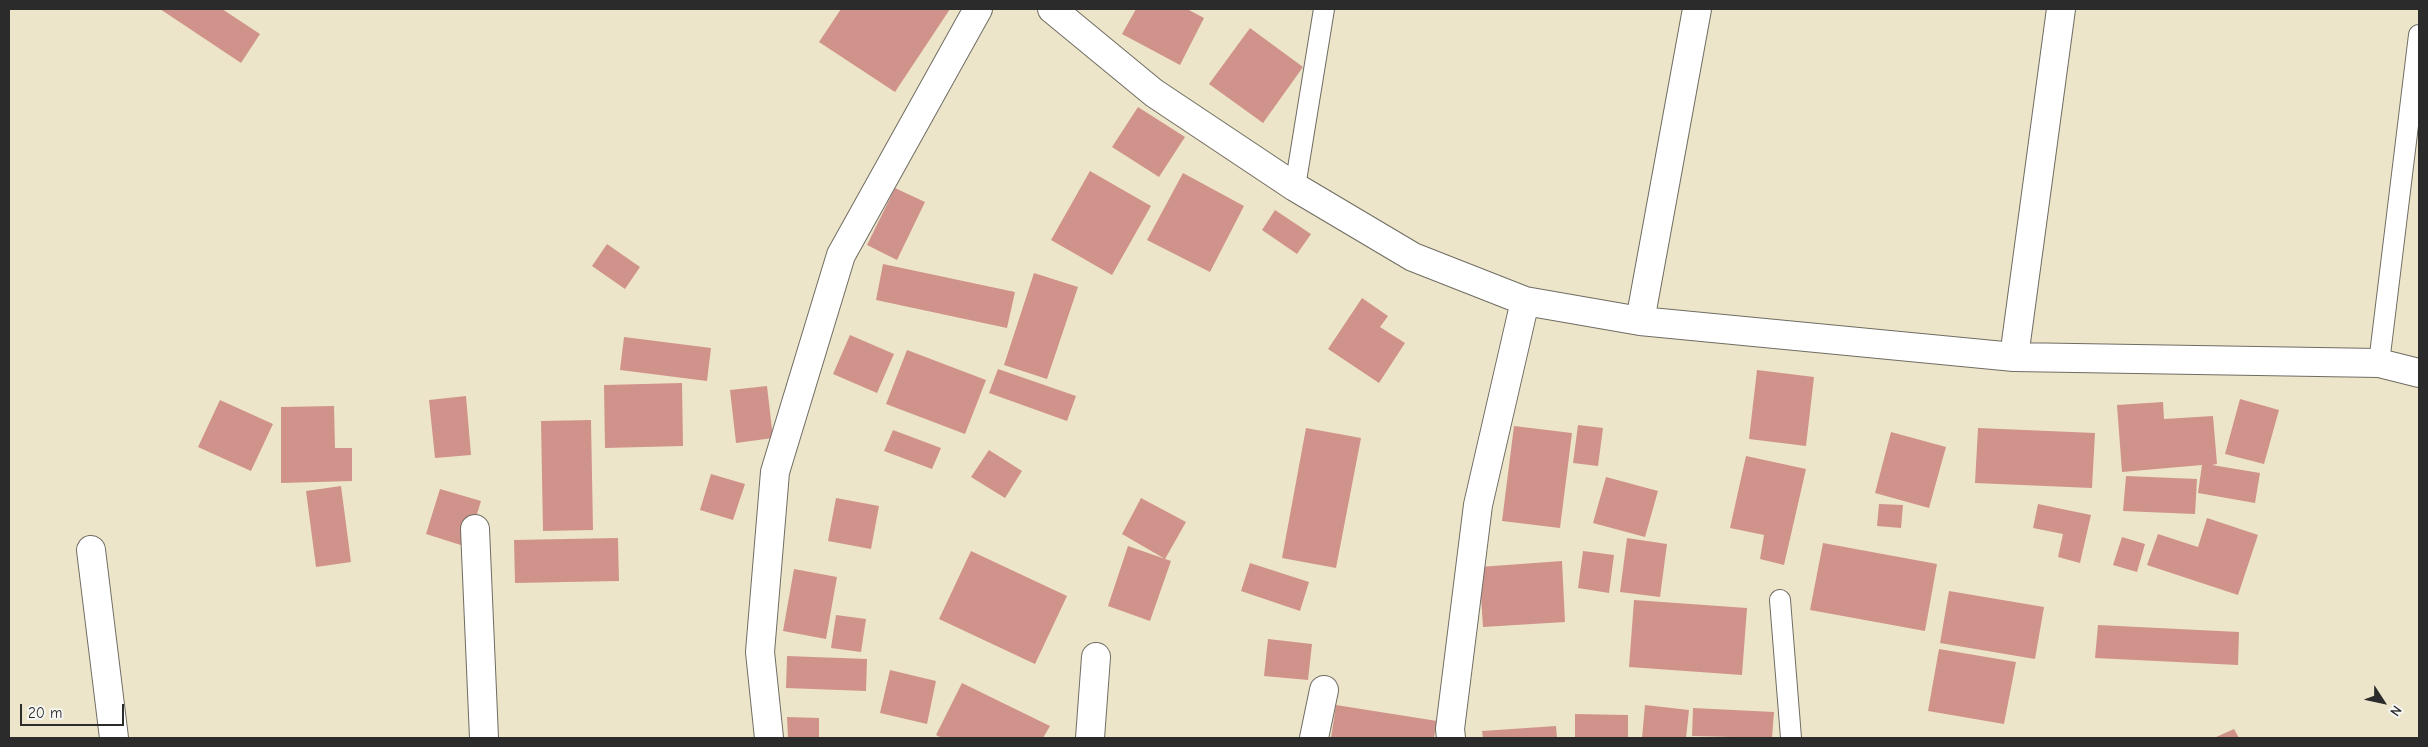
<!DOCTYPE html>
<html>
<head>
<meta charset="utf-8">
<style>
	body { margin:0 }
	#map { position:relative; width:2428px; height:747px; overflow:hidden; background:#ede5c9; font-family:"Comic Neue",sans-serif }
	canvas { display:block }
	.frame { position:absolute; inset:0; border:10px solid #2b2b2b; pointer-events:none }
	.north { position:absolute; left:2358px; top:677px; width:50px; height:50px; -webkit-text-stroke:4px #f6f6f2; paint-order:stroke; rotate:125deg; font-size:14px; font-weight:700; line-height:20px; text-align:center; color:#2b2b2b }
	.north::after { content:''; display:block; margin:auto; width:18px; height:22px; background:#2b2b2b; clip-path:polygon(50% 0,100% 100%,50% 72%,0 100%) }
	.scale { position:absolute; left:20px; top:704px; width:104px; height:22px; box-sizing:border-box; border:2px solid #2b2b2b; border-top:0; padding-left:6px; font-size:15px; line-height:18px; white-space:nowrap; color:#2b2b2b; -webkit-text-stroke:4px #f6f6f2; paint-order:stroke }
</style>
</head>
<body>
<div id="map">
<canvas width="2428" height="747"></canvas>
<div class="frame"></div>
<div class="north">N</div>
<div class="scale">20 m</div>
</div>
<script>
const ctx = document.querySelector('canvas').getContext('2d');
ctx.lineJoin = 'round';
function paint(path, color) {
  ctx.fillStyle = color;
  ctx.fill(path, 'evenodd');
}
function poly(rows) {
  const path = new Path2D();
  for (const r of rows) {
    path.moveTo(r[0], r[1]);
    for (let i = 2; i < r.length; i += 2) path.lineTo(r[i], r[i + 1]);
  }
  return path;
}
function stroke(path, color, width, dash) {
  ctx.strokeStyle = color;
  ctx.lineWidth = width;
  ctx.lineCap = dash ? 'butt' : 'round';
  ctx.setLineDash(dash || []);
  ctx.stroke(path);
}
paint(poly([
	[160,9,222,9,260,34,241,63],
	[841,9,950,9,895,92,819,42],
	[1136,9,1187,9,1204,18,1180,65,1122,34],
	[1250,28,1303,67,1263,123,1209,84],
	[1138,107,1185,137,1159,177,1112,147],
	[1090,171,1151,206,1112,275,1051,240],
	[1183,173,1244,206,1210,272,1147,240],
	[895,188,925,202,897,260,867,245],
	[1275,210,1311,234,1297,254,1262,230],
	[607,244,640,267,625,289,592,266],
	[883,264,1015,292,1007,328,876,300],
	[1034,273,1078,287,1047,379,1004,365],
	[1362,298,1388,316,1380,327,1405,343,1379,383,1328,349],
	[850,335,894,354,877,393,833,374],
	[624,337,711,348,707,381,620,370],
	[907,350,986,380,965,434,886,404],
	[998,369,1076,396,1067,421,989,393],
	[1757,370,1814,377,1806,446,1749,439],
	[682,383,683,446,605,448,604,385],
	[767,386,773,438,736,443,730,390],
	[466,396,471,455,435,458,429,400],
	[2240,399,2279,410,2264,464,2225,454],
	[220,400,273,424,251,471,198,447],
	[2163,402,2164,419,2213,416,2217,464,2212,465,2260,473,2255,503,2198,493,2202,465,2122,472,2117,405],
	[334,406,335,448,352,448,352,481,281,483,281,407],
	[591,420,593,530,543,531,541,421],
	[1578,425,1603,428,1598,466,1573,463],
	[1514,426,1572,433,1560,528,1502,521],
	[1306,428,1361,438,1336,568,1282,558],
	[1978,428,2095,433,2092,488,1975,483],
	[893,430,941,448,932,469,884,451],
	[1891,432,1946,447,1929,508,1875,493],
	[989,450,1022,471,1005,498,971,477],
	[1746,456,1806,469,1784,565,1760,559,1764,535,1730,528],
	[711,474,745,484,733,520,700,510],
	[2126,476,2197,479,2195,514,2123,511],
	[1606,477,1658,491,1645,537,1593,523],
	[341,486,351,562,316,567,306,491],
	[440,489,481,501,467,547,426,534],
	[836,498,879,506,871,549,828,541],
	[1141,498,1186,522,1165,559,1122,534],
	[1879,504,1903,505,1901,528,1877,526],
	[2038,504,2091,515,2080,563,2058,557,2063,534,2033,528],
	[2207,518,2258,535,2238,595,2147,565,2158,534,2198,547],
	[2122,537,2145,544,2137,572,2113,565],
	[618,538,619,581,515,583,514,540],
	[1627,538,1667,544,1660,597,1620,592],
	[1823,543,1937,564,1925,631,1810,610],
	[1128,546,1171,561,1150,621,1108,606],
	[971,551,1067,596,1035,664,939,619],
	[1583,551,1614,555,1609,593,1578,588],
	[1562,561,1565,622,1483,627,1479,567],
	[1250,563,1309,582,1300,611,1241,591],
	[794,569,837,577,826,639,783,631],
	[1949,591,2044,607,2035,659,1940,643],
	[1634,600,1747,608,1742,675,1629,667],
	[836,615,866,619,861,652,831,648],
	[2098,625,2239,632,2238,665,2095,658],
	[1268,639,1312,644,1308,680,1264,676],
	[1939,649,2016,662,2004,724,1928,711],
	[787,656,867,659,866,691,786,688],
	[890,670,936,681,927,724,880,713],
	[962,683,1050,726,1043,738,942,738,936,735],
	[1336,705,1437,721,1434,738,1331,738],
	[1645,705,1689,710,1686,738,1642,738],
	[1693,708,1774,712,1772,738,1692,736],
	[1575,714,1628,715,1628,738,1575,738],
	[787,717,819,718,819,738,788,738],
	[1556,726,1557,738,1483,738,1482,731],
	[2234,729,2239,738,2214,738]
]), '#d0938c');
const service = poly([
	[1295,187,1324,9],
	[2379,363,2419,35],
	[1780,600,1791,738]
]);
const minor = poly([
	[1052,9,1154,93,1295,187,1413,257,1525,301,1640,321,2014,357,2379,363,2419,373],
	[1640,321,1697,9],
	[2014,357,2061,9],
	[475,529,484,738],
	[91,550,114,738],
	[769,738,760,652,775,472,841,255,978,9],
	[1090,738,1096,657],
	[1314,738,1324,690],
	[1451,738,1450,729,1478,505,1525,301]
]);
stroke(service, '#6f6c62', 22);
stroke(minor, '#6f6c62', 30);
stroke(service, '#fff', 20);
stroke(minor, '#fff', 28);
</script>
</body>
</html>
